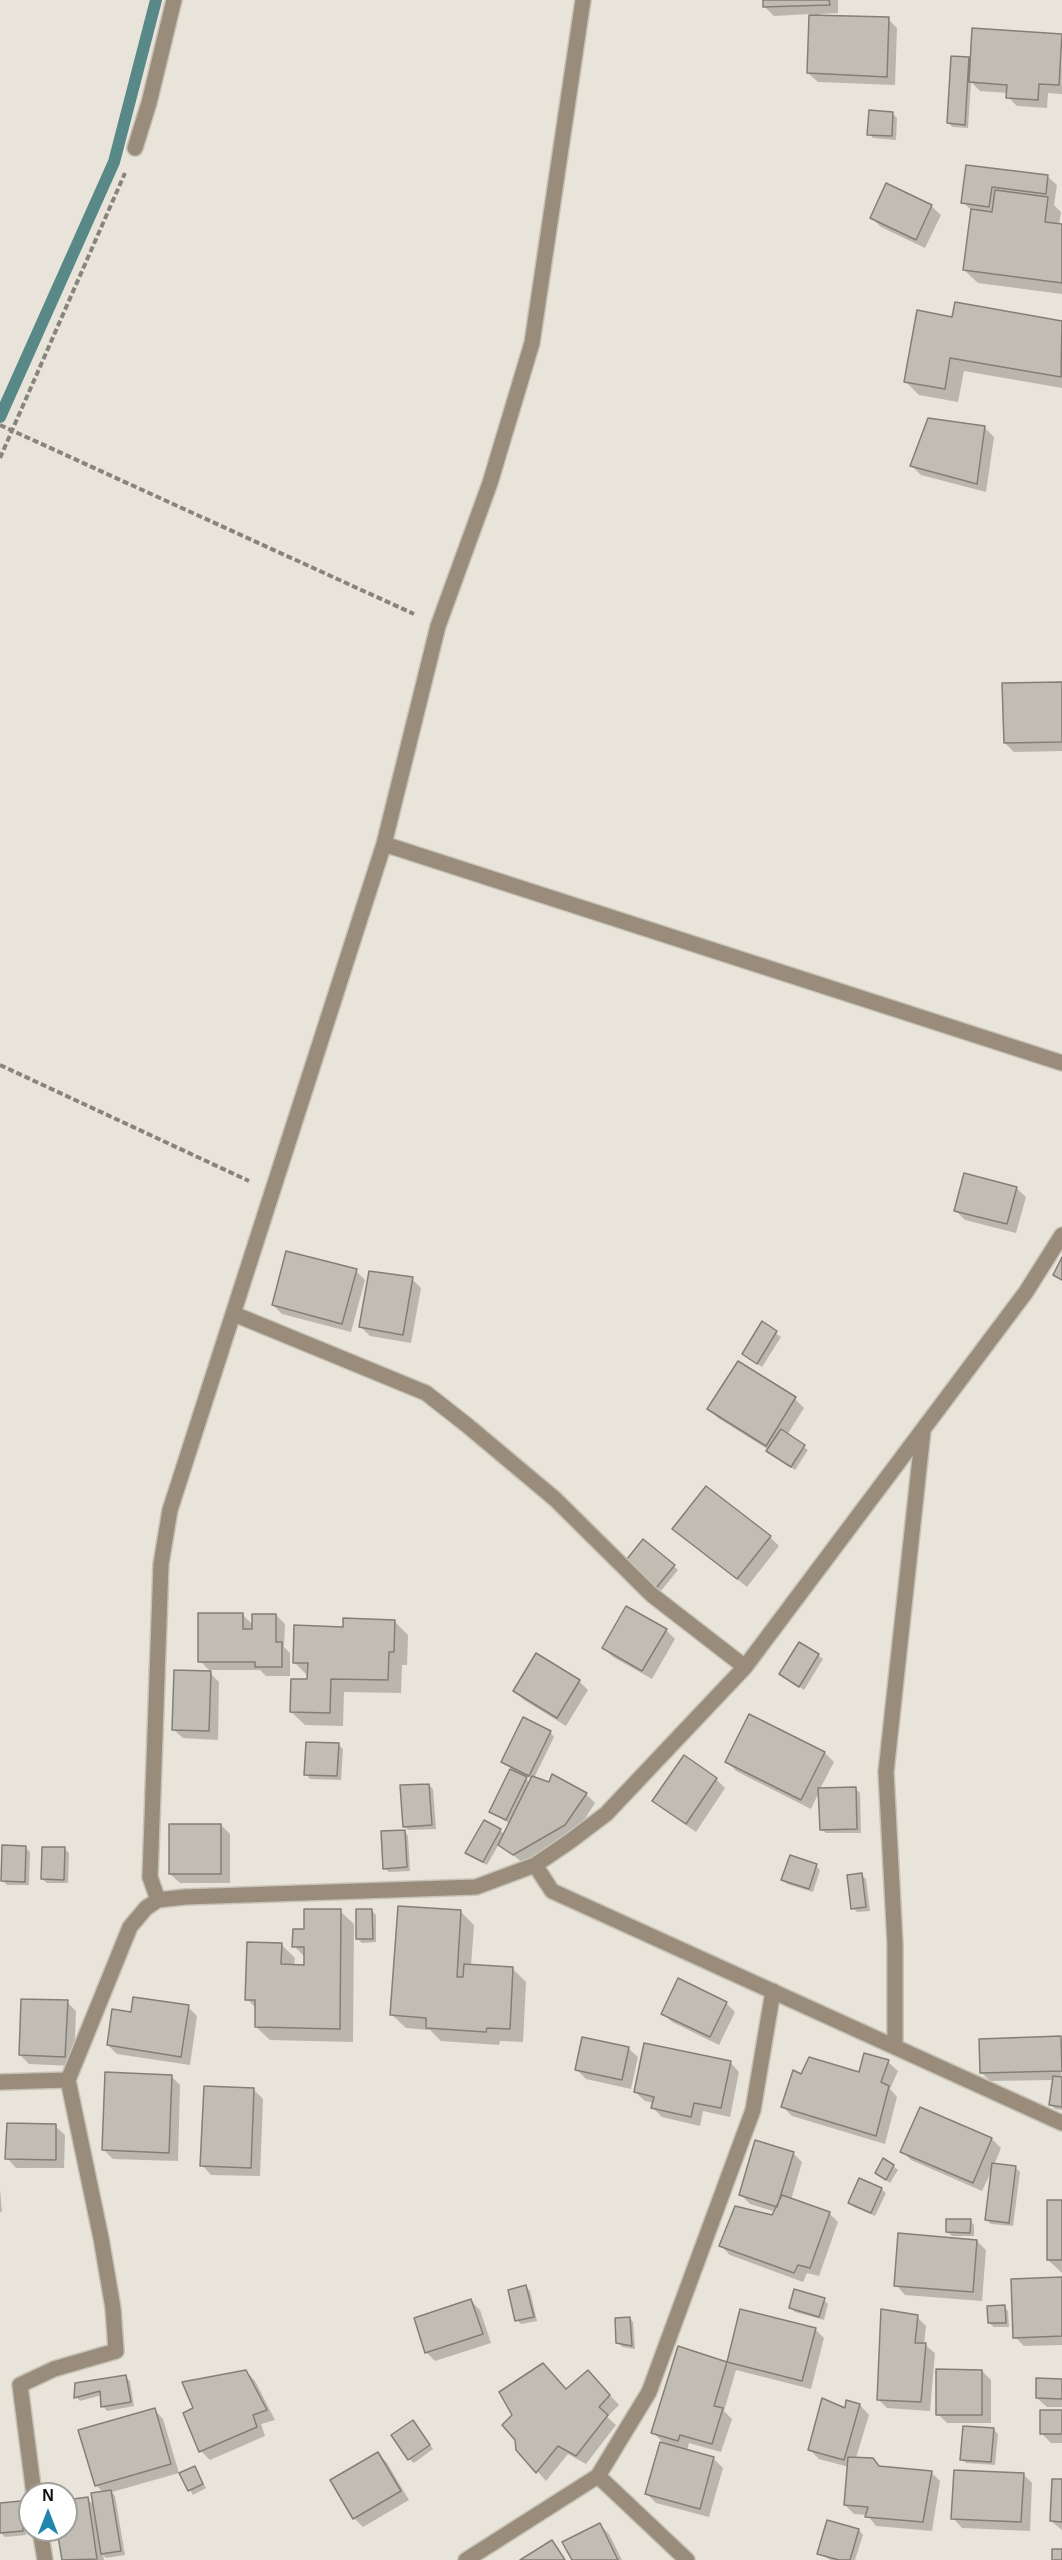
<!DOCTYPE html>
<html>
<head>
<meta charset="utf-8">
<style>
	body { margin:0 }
	#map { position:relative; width:1062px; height:2560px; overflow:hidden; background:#e9e4d9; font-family:Helvetica,sans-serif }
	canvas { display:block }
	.north { position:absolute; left:18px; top:2482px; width:60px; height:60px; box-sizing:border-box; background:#fff; border:2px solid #9f9f9d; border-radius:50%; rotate:0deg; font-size:16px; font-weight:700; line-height:24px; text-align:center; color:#100f0b }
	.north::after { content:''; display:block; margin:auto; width:21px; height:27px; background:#1f84ae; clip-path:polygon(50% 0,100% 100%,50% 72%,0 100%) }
</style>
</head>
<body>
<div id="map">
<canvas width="1062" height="2560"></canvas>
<div class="north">N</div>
</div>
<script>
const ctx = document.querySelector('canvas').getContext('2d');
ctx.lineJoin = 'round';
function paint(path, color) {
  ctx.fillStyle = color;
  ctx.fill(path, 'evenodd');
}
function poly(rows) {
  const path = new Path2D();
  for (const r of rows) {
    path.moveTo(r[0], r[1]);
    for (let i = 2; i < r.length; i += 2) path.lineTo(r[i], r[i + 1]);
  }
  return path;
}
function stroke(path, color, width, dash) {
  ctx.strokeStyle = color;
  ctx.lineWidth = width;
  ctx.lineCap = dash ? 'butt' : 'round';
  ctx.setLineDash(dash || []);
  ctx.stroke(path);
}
paint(poly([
	[765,0,838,0,838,13,820,14,820,17,888,19,897,28,895,85,818,82,808,73,810,14,774,16,765,7],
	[1061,36,1062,94,1048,93,1047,108,1017,106,1008,97,1008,93,980,91,971,82,968,128,953,127,948,123,968,59,972,62],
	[893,114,897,118,896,140,873,138,869,134],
	[967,166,1047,176,1057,185,1054,205,1061,212,1059,225,1062,225,1062,294,978,283,964,270,972,211,963,202],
	[931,206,941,215,925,248,881,227,872,218],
	[956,303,1062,322,1062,388,964,371,958,402,919,395,906,382,953,318],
	[985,428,994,437,986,492,921,475,912,466],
	[1062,684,1062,751,1014,752,1005,743],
	[1016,1188,1026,1197,1016,1233,965,1220,956,1211],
	[356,1271,365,1280,351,1332,282,1314,273,1305],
	[412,1279,421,1288,411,1343,370,1336,361,1327],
	[762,1323,781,1337,762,1367,743,1354],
	[738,1363,795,1399,804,1408,787,1435,808,1450,795,1470,772,1455,769,1450,718,1418,709,1409],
	[674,1529,770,1537,779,1546,747,1587],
	[644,1541,678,1570,656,1597],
	[243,1615,254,1626,276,1615,285,1624,284,1647,290,1653,290,1676,266,1676,260,1670,209,1670,200,1661],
	[394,1621,408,1635,407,1665,402,1665,401,1693,344,1692,343,1726,305,1725,291,1712,309,1681,308,1676,294,1662],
	[666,1630,675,1639,652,1679,613,1657,604,1648],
	[818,1655,823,1659,804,1690,781,1674],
	[210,1673,219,1682,218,1740,183,1738,173,1729],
	[579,1681,588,1690,566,1726,524,1700,515,1691],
	[750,1716,825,1753,834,1762,820,1789,855,1788,860,1793,861,1833,826,1833,821,1829,820,1790,811,1809,736,1771,727,1761],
	[550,1732,554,1737,534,1778,550,1784,553,1776,586,1794,595,1803,575,1834,523,1863,499,1844,487,1865,471,1857,467,1853,500,1830,505,1835,510,1824,490,1811,512,1769,503,1762],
	[522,1774,532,1779,530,1783],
	[338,1744,343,1749,341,1780,310,1779,306,1774],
	[684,1758,716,1779,725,1788,696,1832,664,1810,654,1801],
	[429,1785,433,1789,436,1829,408,1830,404,1826],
	[221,1825,230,1834,230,1883,180,1883,170,1874],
	[404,1831,408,1836,410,1871,389,1872,384,1868],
	[26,1848,30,1852,29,1885,7,1885,2,1880],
	[65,1849,69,1853,68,1883,47,1883,42,1879],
	[816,1866,820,1870,813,1892,787,1884,783,1880],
	[861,1875,866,1879,870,1911,857,1912,853,1908],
	[340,1911,354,1924,353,2042,270,2040,256,2027,257,2009,247,1999,281,1944,295,1958,294,1966,306,1966,306,1958,294,1946,305,1931],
	[372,1911,376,1915,376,1942,362,1943,358,1939],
	[460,1911,474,1925,471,1966,513,1969,526,1982,523,2042,500,2041,499,2045,441,2041,430,2030,406,2028,392,2015],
	[67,2002,76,2011,74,2066,29,2064,20,2055],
	[726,2003,735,2012,719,2045,672,2022,662,2013],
	[188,2007,197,2016,190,2065,117,2054,108,2045,133,2014],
	[1061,2038,1062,2110,1055,2109,1051,2105,1054,2080,990,2081,981,2072],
	[628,2048,638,2057,631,2089,586,2079,577,2070],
	[865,2055,888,2062,898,2071,890,2089,897,2097,885,2144,792,2116,783,2107,802,2076,860,2073],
	[730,2062,739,2072,730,2117,703,2111,700,2126,662,2117,653,2108,654,2103,645,2101,635,2092],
	[171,2076,180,2085,178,2161,113,2159,104,2150],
	[254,2090,263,2099,260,2176,211,2175,202,2165],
	[921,2109,992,2139,1001,2148,994,2165,1015,2167,1020,2172,1013,2226,991,2224,987,2220,993,2168,982,2191,911,2160,902,2151],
	[55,2126,65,2135,64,2168,16,2168,7,2158],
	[793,2153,802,2162,791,2200,829,2213,838,2222,819,2276,807,2273,803,2282,730,2255,721,2246,773,2216,776,2212,750,2204,741,2195],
	[893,2166,898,2170,890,2183,876,2173],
	[0,2189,2,2212,0,2212],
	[881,2189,886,2193,875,2216,854,2207,850,2202],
	[1062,2202,1062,2273,1048,2260],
	[970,2221,974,2225,974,2236,952,2236,947,2232],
	[977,2241,986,2250,982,2301,905,2295,896,2285],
	[1062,2279,1062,2345,1024,2346,1015,2337],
	[526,2287,530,2291,537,2321,521,2324,517,2320],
	[824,2300,828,2304,824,2320,795,2312,790,2307],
	[471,2301,480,2310,491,2343,435,2361,426,2352],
	[1004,2307,1008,2311,1009,2327,994,2327,989,2323],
	[741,2311,815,2329,824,2338,811,2389,736,2370,724,2411,732,2419,721,2452,689,2443,687,2451,713,2458,723,2468,709,2517,656,2503,647,2494,666,2446,653,2432,679,2348,728,2364],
	[917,2317,926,2326,924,2344,935,2353,930,2411,887,2408,878,2399],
	[629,2318,633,2322,635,2349,622,2347,618,2342],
	[246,2371,255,2381,275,2420,261,2424,265,2436,210,2460,201,2451,195,2408],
	[982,2371,991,2380,991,2423,947,2423,938,2414],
	[125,2377,130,2381,134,2406,107,2411,103,2406,102,2395,80,2401,76,2397],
	[1062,2380,1062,2407,1047,2407,1037,2398],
	[597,2381,619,2405,607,2417,616,2425,586,2464,568,2454,546,2481,518,2449,514,2415,567,2391],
	[860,2405,869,2415,856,2458,872,2459,881,2468,931,2472,940,2481,932,2531,876,2526,867,2515,854,2514,845,2505,849,2467,819,2459,810,2450],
	[154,2409,163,2419,179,2473,112,2492,115,2496,125,2555,106,2558,103,2555,104,2560,63,2560,59,2530,66,2530,66,2502,87,2499,95,2506,103,2492,96,2485],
	[1062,2411,1062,2443,1051,2443,1041,2433],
	[413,2422,433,2449,414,2463,409,2459],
	[993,2429,998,2434,995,2465,966,2463,962,2459],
	[378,2453,387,2463,409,2500,363,2527,354,2518],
	[194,2468,206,2488,193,2495,181,2474],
	[1023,2474,1032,2483,1030,2531,962,2528,953,2518],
	[1062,2480,1062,2530,1051,2521],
	[20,2503,24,2507,26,2535,5,2537,1,2533,0,2505],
	[600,2525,609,2534,622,2560,573,2560],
	[859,2530,863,2535,855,2560,831,2560,819,2554]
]), '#0003');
stroke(poly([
	[0,417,114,162,156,0]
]), '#598888', 12);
const building = poly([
	[763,0,829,0,830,5,763,7,763,0],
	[809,15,889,17,887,77,807,73,809,15],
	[972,28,1062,34,1059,85,1039,84,1038,100,1006,98,1007,85,969,82,972,28],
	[951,56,969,57,965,125,947,123,951,56],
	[869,110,893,112,892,136,867,135,869,110],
	[966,165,1048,175,1046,194,992,187,989,207,961,203,966,165],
	[886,183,932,205,916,240,870,218,886,183],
	[995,190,1048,197,1045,222,1062,224,1062,283,963,270,971,209,992,212,995,190],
	[955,302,1062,321,1061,377,950,358,945,389,904,382,917,310,952,317,955,302],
	[928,418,985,426,977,484,910,466,928,418],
	[1062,682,1062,742,1004,743,1002,683,1062,682],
	[964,1173,1017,1187,1007,1224,954,1211,964,1173],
	[286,1251,357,1269,342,1324,272,1305,286,1251],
	[1062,1257,1062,1280,1053,1275,1062,1257],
	[369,1271,413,1277,403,1335,359,1327,369,1271],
	[762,1321,777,1331,757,1364,742,1354,762,1321],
	[738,1361,796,1397,766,1446,707,1409,738,1361],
	[781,1429,805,1445,791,1467,766,1451,781,1429],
	[706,1486,771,1536,737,1579,672,1529,706,1486],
	[643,1539,675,1565,651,1594,619,1569,643,1539],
	[626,1606,667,1629,642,1671,602,1648,626,1606],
	[198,1613,243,1613,243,1629,252,1629,252,1614,276,1614,276,1642,282,1642,282,1667,255,1667,255,1662,198,1662,198,1613],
	[343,1618,395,1620,394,1652,389,1652,388,1680,331,1679,330,1713,290,1712,291,1679,307,1679,308,1663,293,1663,294,1625,343,1627,343,1618],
	[799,1642,819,1654,799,1687,779,1674,799,1642],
	[536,1653,580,1680,557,1718,513,1691,536,1653],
	[174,1670,211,1671,209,1731,172,1730,174,1670],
	[749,1714,825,1752,801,1800,725,1762,749,1714],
	[523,1717,551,1731,529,1776,501,1762,523,1717],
	[306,1742,339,1743,337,1776,304,1775,306,1742],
	[684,1755,717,1778,686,1824,652,1801,684,1755],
	[510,1769,527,1777,506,1820,489,1812,510,1769],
	[552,1774,587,1793,565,1825,513,1855,498,1845,532,1776,549,1782,552,1774],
	[429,1784,432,1825,403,1827,400,1785,429,1784],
	[856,1787,857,1829,820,1830,818,1788,856,1787],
	[484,1820,501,1829,483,1862,465,1853,484,1820],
	[169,1824,221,1824,221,1874,169,1874,169,1824],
	[405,1830,407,1867,383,1869,381,1831,405,1830],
	[2,1845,26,1846,25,1882,1,1881,2,1845],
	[42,1847,65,1847,64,1880,41,1879,42,1847],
	[790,1855,817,1864,809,1889,781,1880,790,1855],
	[862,1873,866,1907,851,1909,847,1875,862,1873],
	[398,1906,461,1910,457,1977,463,1977,464,1964,513,1967,510,2029,487,2028,486,2032,426,2028,426,2018,390,2015,398,1906],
	[304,1909,341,1909,340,2029,255,2027,255,2000,245,2000,247,1942,282,1943,281,1964,304,1965,304,1947,292,1947,293,1929,304,1929,304,1909],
	[356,1909,372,1909,373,1939,356,1939,356,1909],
	[678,1978,727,2002,710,2037,661,2014,678,1978],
	[133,1997,189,2005,181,2057,107,2045,112,2009,131,2012,133,1997],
	[21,1999,68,2000,65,2057,19,2055,21,1999],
	[1061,2036,1062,2071,980,2073,979,2039,1061,2036],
	[582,2037,629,2047,622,2080,575,2070,582,2037],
	[644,2043,731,2061,721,2108,694,2103,691,2117,651,2108,654,2097,634,2092,644,2043],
	[864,2053,889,2060,881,2082,889,2086,876,2136,781,2107,793,2070,801,2074,809,2057,859,2072,864,2053],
	[105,2072,172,2075,169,2153,102,2150,105,2072],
	[1053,2076,1062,2077,1062,2107,1049,2105,1053,2076],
	[204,2086,254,2088,251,2168,200,2166,204,2086],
	[920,2107,992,2138,973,2183,900,2152,920,2107],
	[7,2123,56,2124,56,2160,5,2159,7,2123],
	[755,2140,794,2152,777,2207,739,2195,755,2140],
	[883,2158,894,2165,886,2180,875,2173,883,2158],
	[992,2163,1016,2166,1009,2223,985,2220,992,2163],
	[859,2178,882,2188,871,2213,848,2203,859,2178],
	[782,2195,830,2212,810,2268,798,2265,794,2273,719,2246,735,2206,772,2215,782,2195],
	[1047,2200,1062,2200,1062,2260,1047,2260,1047,2200],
	[946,2219,971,2219,970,2233,946,2232,946,2219],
	[898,2233,977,2240,973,2292,894,2286,898,2233],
	[1062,2277,1062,2336,1013,2338,1011,2279,1062,2277],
	[526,2285,534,2317,515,2321,508,2290,526,2285],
	[794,2289,825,2298,819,2317,789,2308,794,2289],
	[471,2299,483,2334,425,2353,414,2318,471,2299],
	[1005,2305,1006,2323,988,2323,987,2306,1005,2305],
	[740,2309,816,2328,802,2381,727,2362,740,2309],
	[881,2309,918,2315,915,2343,926,2343,921,2402,877,2400,881,2309],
	[630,2317,632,2346,616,2343,615,2318,630,2317],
	[678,2346,727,2362,714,2406,723,2408,712,2444,680,2435,678,2441,651,2433,678,2346],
	[543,2363,566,2389,588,2370,610,2395,599,2407,608,2415,576,2456,558,2446,536,2473,516,2450,515,2440,502,2425,512,2415,499,2392,543,2363],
	[936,2369,982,2370,982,2415,936,2415,936,2369],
	[246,2370,267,2410,253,2415,257,2427,199,2452,183,2413,193,2408,182,2382,246,2370],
	[126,2375,131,2402,101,2407,100,2391,74,2398,75,2383,126,2375],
	[1036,2378,1062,2379,1062,2399,1036,2398,1036,2378],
	[822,2398,845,2408,846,2400,860,2404,844,2460,808,2450,822,2398],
	[155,2408,171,2464,95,2486,78,2430,155,2408],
	[1040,2410,1062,2410,1062,2434,1040,2434,1040,2410],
	[413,2420,430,2445,408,2460,391,2435,413,2420],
	[963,2426,994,2428,991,2462,960,2460,963,2426],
	[660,2442,714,2457,700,2509,645,2494,660,2442],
	[378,2452,401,2491,353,2519,330,2480,378,2452],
	[848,2457,873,2458,879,2466,932,2471,923,2522,865,2517,868,2507,844,2505,848,2457],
	[195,2466,203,2484,188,2491,179,2473,195,2466],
	[954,2470,1024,2473,1021,2522,951,2519,954,2470],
	[1052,2479,1062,2479,1062,2522,1050,2521,1052,2479],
	[111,2490,121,2551,101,2554,91,2493,111,2490],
	[88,2497,97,2559,62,2560,57,2530,66,2530,66,2500,88,2497],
	[21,2501,23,2531,0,2533,0,2503,21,2501],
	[827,2520,859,2529,850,2560,839,2560,817,2554,827,2520],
	[600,2523,618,2560,572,2560,562,2542,600,2523],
	[552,2540,565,2560,520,2560,552,2540],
	[1052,2549,1062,2549,1062,2560,1052,2560,1052,2549]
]);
paint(building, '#c2bdb3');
stroke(building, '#837f75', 1.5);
const minor = poly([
	[135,148,149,103,174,0],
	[384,844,1062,1063],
	[234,1314,426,1393,468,1426,555,1499,652,1595,745,1667],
	[535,1865,552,1891,1062,2123],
	[158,1900,150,1877,161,1564,170,1510,384,844,438,626,490,483,532,343,583,0],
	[895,2045,895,1944,886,1772,923,1431],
	[0,2082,68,2080,130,1927,146,1908,158,1900,185,1897,476,1887,535,1865,569,1842,606,1814,745,1667,1026,1292,1062,1235],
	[598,2476,687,2560],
	[34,2494,20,2385,54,2369,116,2351,113,2308,101,2238,68,2080],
	[40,2530,45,2560],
	[466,2560,598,2476,649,2392,753,2110,773,1991]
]);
stroke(minor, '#c6c2b8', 18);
stroke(poly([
	[0,425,414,614],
	[0,458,125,173],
	[0,1065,249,1181]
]), '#87847c', 4, [6, 3]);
stroke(minor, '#998c7a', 15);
</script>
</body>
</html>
